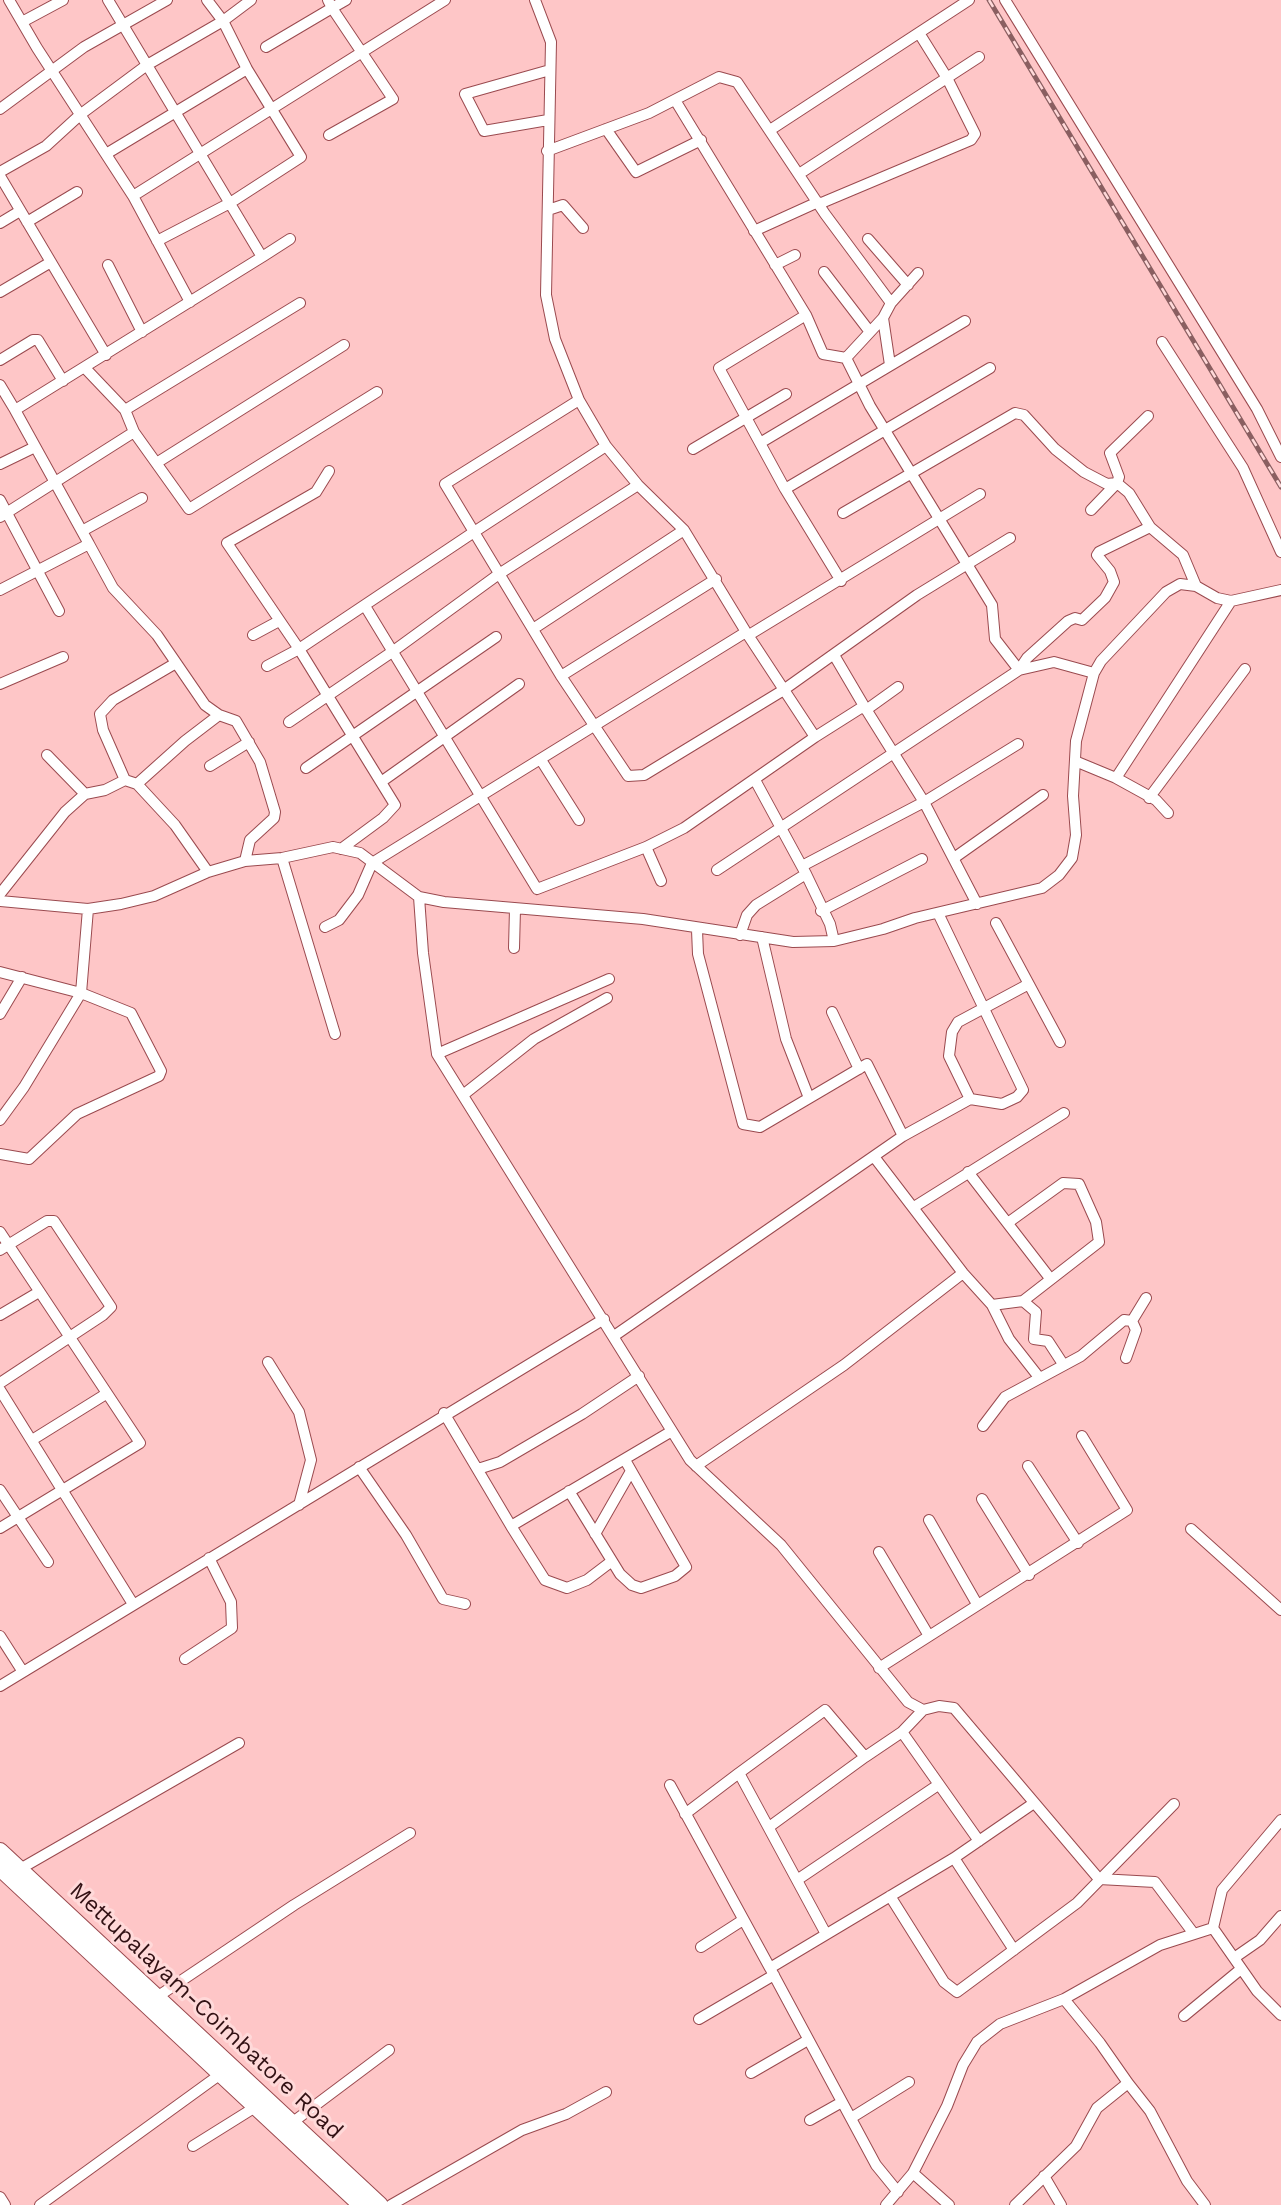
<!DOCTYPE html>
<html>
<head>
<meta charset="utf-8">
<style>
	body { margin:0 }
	canvas { display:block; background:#fec6c7 }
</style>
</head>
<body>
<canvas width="1281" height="2205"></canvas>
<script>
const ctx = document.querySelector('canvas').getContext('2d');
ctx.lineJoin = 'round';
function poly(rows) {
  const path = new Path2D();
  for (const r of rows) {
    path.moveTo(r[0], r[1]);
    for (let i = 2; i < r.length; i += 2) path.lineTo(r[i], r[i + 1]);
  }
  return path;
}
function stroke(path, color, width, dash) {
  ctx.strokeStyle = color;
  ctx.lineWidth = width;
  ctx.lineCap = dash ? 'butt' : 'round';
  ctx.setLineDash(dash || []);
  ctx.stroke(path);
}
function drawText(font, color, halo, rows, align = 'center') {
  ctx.font = font + ' "Work Sans",sans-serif';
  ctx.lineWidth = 6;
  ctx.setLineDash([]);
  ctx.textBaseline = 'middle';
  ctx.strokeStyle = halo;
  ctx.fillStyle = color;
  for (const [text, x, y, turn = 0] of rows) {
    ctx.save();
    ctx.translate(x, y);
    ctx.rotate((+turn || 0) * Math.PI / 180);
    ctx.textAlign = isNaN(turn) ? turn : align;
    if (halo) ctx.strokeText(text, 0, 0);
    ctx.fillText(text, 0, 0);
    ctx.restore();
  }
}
const minor = poly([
	[9,0,37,48,133,196],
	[535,0,551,42,546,295,555,339,579,400],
	[1005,0,1257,409,1281,457],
	[22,22,63,0],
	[266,47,332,8,328,0],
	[675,100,806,315,719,368,785,489,841,581],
	[0,109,84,47,167,0],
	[548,120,484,131,465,94,550,70],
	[606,129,636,172,701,140],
	[770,130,969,0],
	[329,135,393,99,332,8,346,0],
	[547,151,649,113,719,77,737,82,825,214,891,303,883,318,846,358,870,406,992,605,995,639,1019,670],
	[106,154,247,69],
	[0,172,46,146,81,114,147,65,223,21,251,0],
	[799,174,979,57],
	[0,176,106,355],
	[819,204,971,140,975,134,947,78,919,33],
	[548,210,563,205,583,228],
	[27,222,77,192],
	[0,223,20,211],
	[754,231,818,202],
	[868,239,908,285],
	[157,241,230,203,301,157,247,69,223,21,207,0],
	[262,257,290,239],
	[108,265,142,332],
	[775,265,795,255],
	[824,272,870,332],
	[0,292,51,262],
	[190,302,133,196,445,0],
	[891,303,918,273],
	[806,315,823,354,846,358],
	[883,318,890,365],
	[1162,342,1243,468,1281,552],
	[0,360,33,340,38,340,63,381],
	[85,368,125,410,134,432,189,509,377,392],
	[0,385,15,410],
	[125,410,300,303],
	[760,443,965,321],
	[606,446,474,532,561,676,628,776,644,775,782,691,917,595,1010,538],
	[693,449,786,394],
	[158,462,344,345],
	[0,464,35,447],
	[785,489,990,368],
	[0,500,59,611],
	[1091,510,1117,483,1119,477,1110,453,1148,416],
	[843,513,1015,413,1024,415,1055,449,1084,472,1107,484,1117,483,1129,493,1150,527,1183,555,1196,586],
	[0,517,134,432],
	[82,531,142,498],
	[89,544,15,410,262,257,108,0],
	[0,590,89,544,113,588,157,635,205,705,219,715,236,721,260,762,275,812,274,818,250,840,245,861],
	[365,606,537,889,646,847,684,828,815,737,746,632],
	[533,629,684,530],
	[253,635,279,621],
	[749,635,980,494],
	[834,655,864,706],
	[267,666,299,649,227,543,316,492,329,471],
	[1019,670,1027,658,1068,621,1075,618,1082,620,1105,598,1114,582,1110,571,1097,555,1099,552,1150,527],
	[561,676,716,579],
	[0,684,63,657],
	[866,710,898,687],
	[289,722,392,652,499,574,638,485],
	[815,737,864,706,924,802,977,904],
	[47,755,85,794],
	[541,760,579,820],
	[1075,761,1116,778,1231,601],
	[210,766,249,742],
	[306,768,496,637],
	[1116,778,1156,800,1168,813],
	[125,780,103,730,100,714,113,700,176,663],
	[755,780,806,874,830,924,834,941],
	[381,782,519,684],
	[137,784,185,741,219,715],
	[1149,798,1245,669],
	[646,847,661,881],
	[282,858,335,1034],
	[954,858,1043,795],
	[802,866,924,802,1018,744],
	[717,870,1019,670,1054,662,1094,673],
	[0,894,65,812,85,794,105,790,125,780,137,784,175,825,208,872],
	[419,897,423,953,437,1054,690,1460,781,1545,908,1702,923,1710,939,1706,954,1708,1099,1879,1155,1882,1194,1934],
	[0,901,88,909,121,904,154,896,208,872,245,861,282,858,333,847,360,853,419,897,444,902,643,919,793,942,834,941,883,929,915,918,1042,888,1059,875,1072,858,1076,835,1073,796,1076,741,1094,673,1101,661,1166,592,1180,584,1196,586,1217,598,1231,601,1281,590],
	[821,911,922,859],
	[996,923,1060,1042],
	[325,927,339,920,358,895,372,863,746,632,684,530,638,485,606,446,579,400,445,484,474,532,299,649,395,805,383,818,341,849],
	[740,935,747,915,756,905,806,874],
	[762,937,786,1039,809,1098],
	[514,948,515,909],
	[0,972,81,993,131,1013,161,1071,159,1076,77,1114,29,1159,0,1154],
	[832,1012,859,1069],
	[0,1014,22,977],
	[437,1054,609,979],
	[463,1095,534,1039,607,998],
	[970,1099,949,1056,952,1032,958,1022,1027,985],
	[0,1120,24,1087,81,993,88,909],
	[903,1136,970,1099,1002,1104,1017,1097,1023,1090,938,913],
	[875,1158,963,1273,992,1305,1009,1339,1038,1376],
	[968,1172,1049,1277],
	[914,1207,1064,1113],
	[0,1232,140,1443,0,1528],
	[0,1250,47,1221,54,1221,111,1307,103,1315,0,1383],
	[1023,1301,1036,1312,1034,1339,1048,1341,1063,1364],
	[992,1305,1023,1301,1099,1242,1096,1222,1079,1184,1063,1183,1009,1222],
	[0,1315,39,1292],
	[614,1336,903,1136,867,1064,760,1127,743,1124,698,954,697,930],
	[1126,1358,1136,1330,1132,1321,1146,1298],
	[268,1362,299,1412,311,1460,299,1505],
	[0,1390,133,1604],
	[444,1413,511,1526,672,1431],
	[983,1426,1005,1397,1081,1356,1124,1320,1132,1321],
	[32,1440,106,1394],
	[696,1466,844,1365,963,1273],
	[1028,1466,1078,1543],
	[359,1467,406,1535,443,1599,465,1604],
	[478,1469,500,1462,582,1414,639,1376],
	[0,1490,48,1562],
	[569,1491,620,1574,632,1585,641,1588,675,1576,686,1567,625,1460],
	[982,1499,1029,1575],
	[929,1520,977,1604],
	[511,1526,545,1580,567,1588,587,1580,612,1561],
	[1191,1529,1281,1610],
	[595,1534,631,1471],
	[879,1552,929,1636],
	[0,1636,23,1672],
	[185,1659,232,1628,231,1602,209,1558],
	[879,1668,1127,1510,1082,1436],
	[0,1686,604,1319],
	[902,1732,979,1841],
	[670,1785,770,1968],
	[685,1814,739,1773],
	[769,1827,865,1757],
	[954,1858,1014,1950],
	[20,1869,239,1743],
	[797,1880,938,1785],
	[890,1896,944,1982,957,1992,1077,1903,1174,1804],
	[1213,1928,1222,1890,1281,1820],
	[826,1934,739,1773,825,1710,865,1757,902,1732,923,1710],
	[701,1947,743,1920],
	[1234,1958,1260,1940,1281,1916],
	[154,1999,294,1905,410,1833],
	[1064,1999,1100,2043,1128,2083],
	[1184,2016,1241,1969],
	[699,2019,774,1975],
	[751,2073,808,2040],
	[851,2118,909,2082],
	[810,2120,842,2102],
	[293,2122,389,2050],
	[193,2146,257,2106],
	[913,2173,949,2205],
	[1044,2176,1061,2205],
	[898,2192,876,2165,770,1968,954,1858,1034,1803],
	[0,2197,5,2205],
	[40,2205,222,2073],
	[391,2205,522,2130,566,2114,606,2092],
	[886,2205,913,2173,947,2106,963,2065,977,2042,1000,2024,1064,1999,1160,1945,1213,1928,1257,1991,1281,2015],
	[1015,2205,1076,2146,1097,2108,1128,2083,1150,2111,1187,2181,1205,2205]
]);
const highway = poly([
	[0,1851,380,2205],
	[0,1868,361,2205]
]);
stroke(minor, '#9a4a4f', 12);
stroke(highway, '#9a4a4f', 18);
stroke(minor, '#fff', 10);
stroke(highway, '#fff', 16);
const rail = poly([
	[989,0,1281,487]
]);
stroke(rail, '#8a5f61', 5);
stroke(rail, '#ffd9d9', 2.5, [8]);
drawText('23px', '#321114', '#ffd9d9', [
	["Mettupalayam-Coimbatore Road",206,2011,43]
]);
</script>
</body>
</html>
